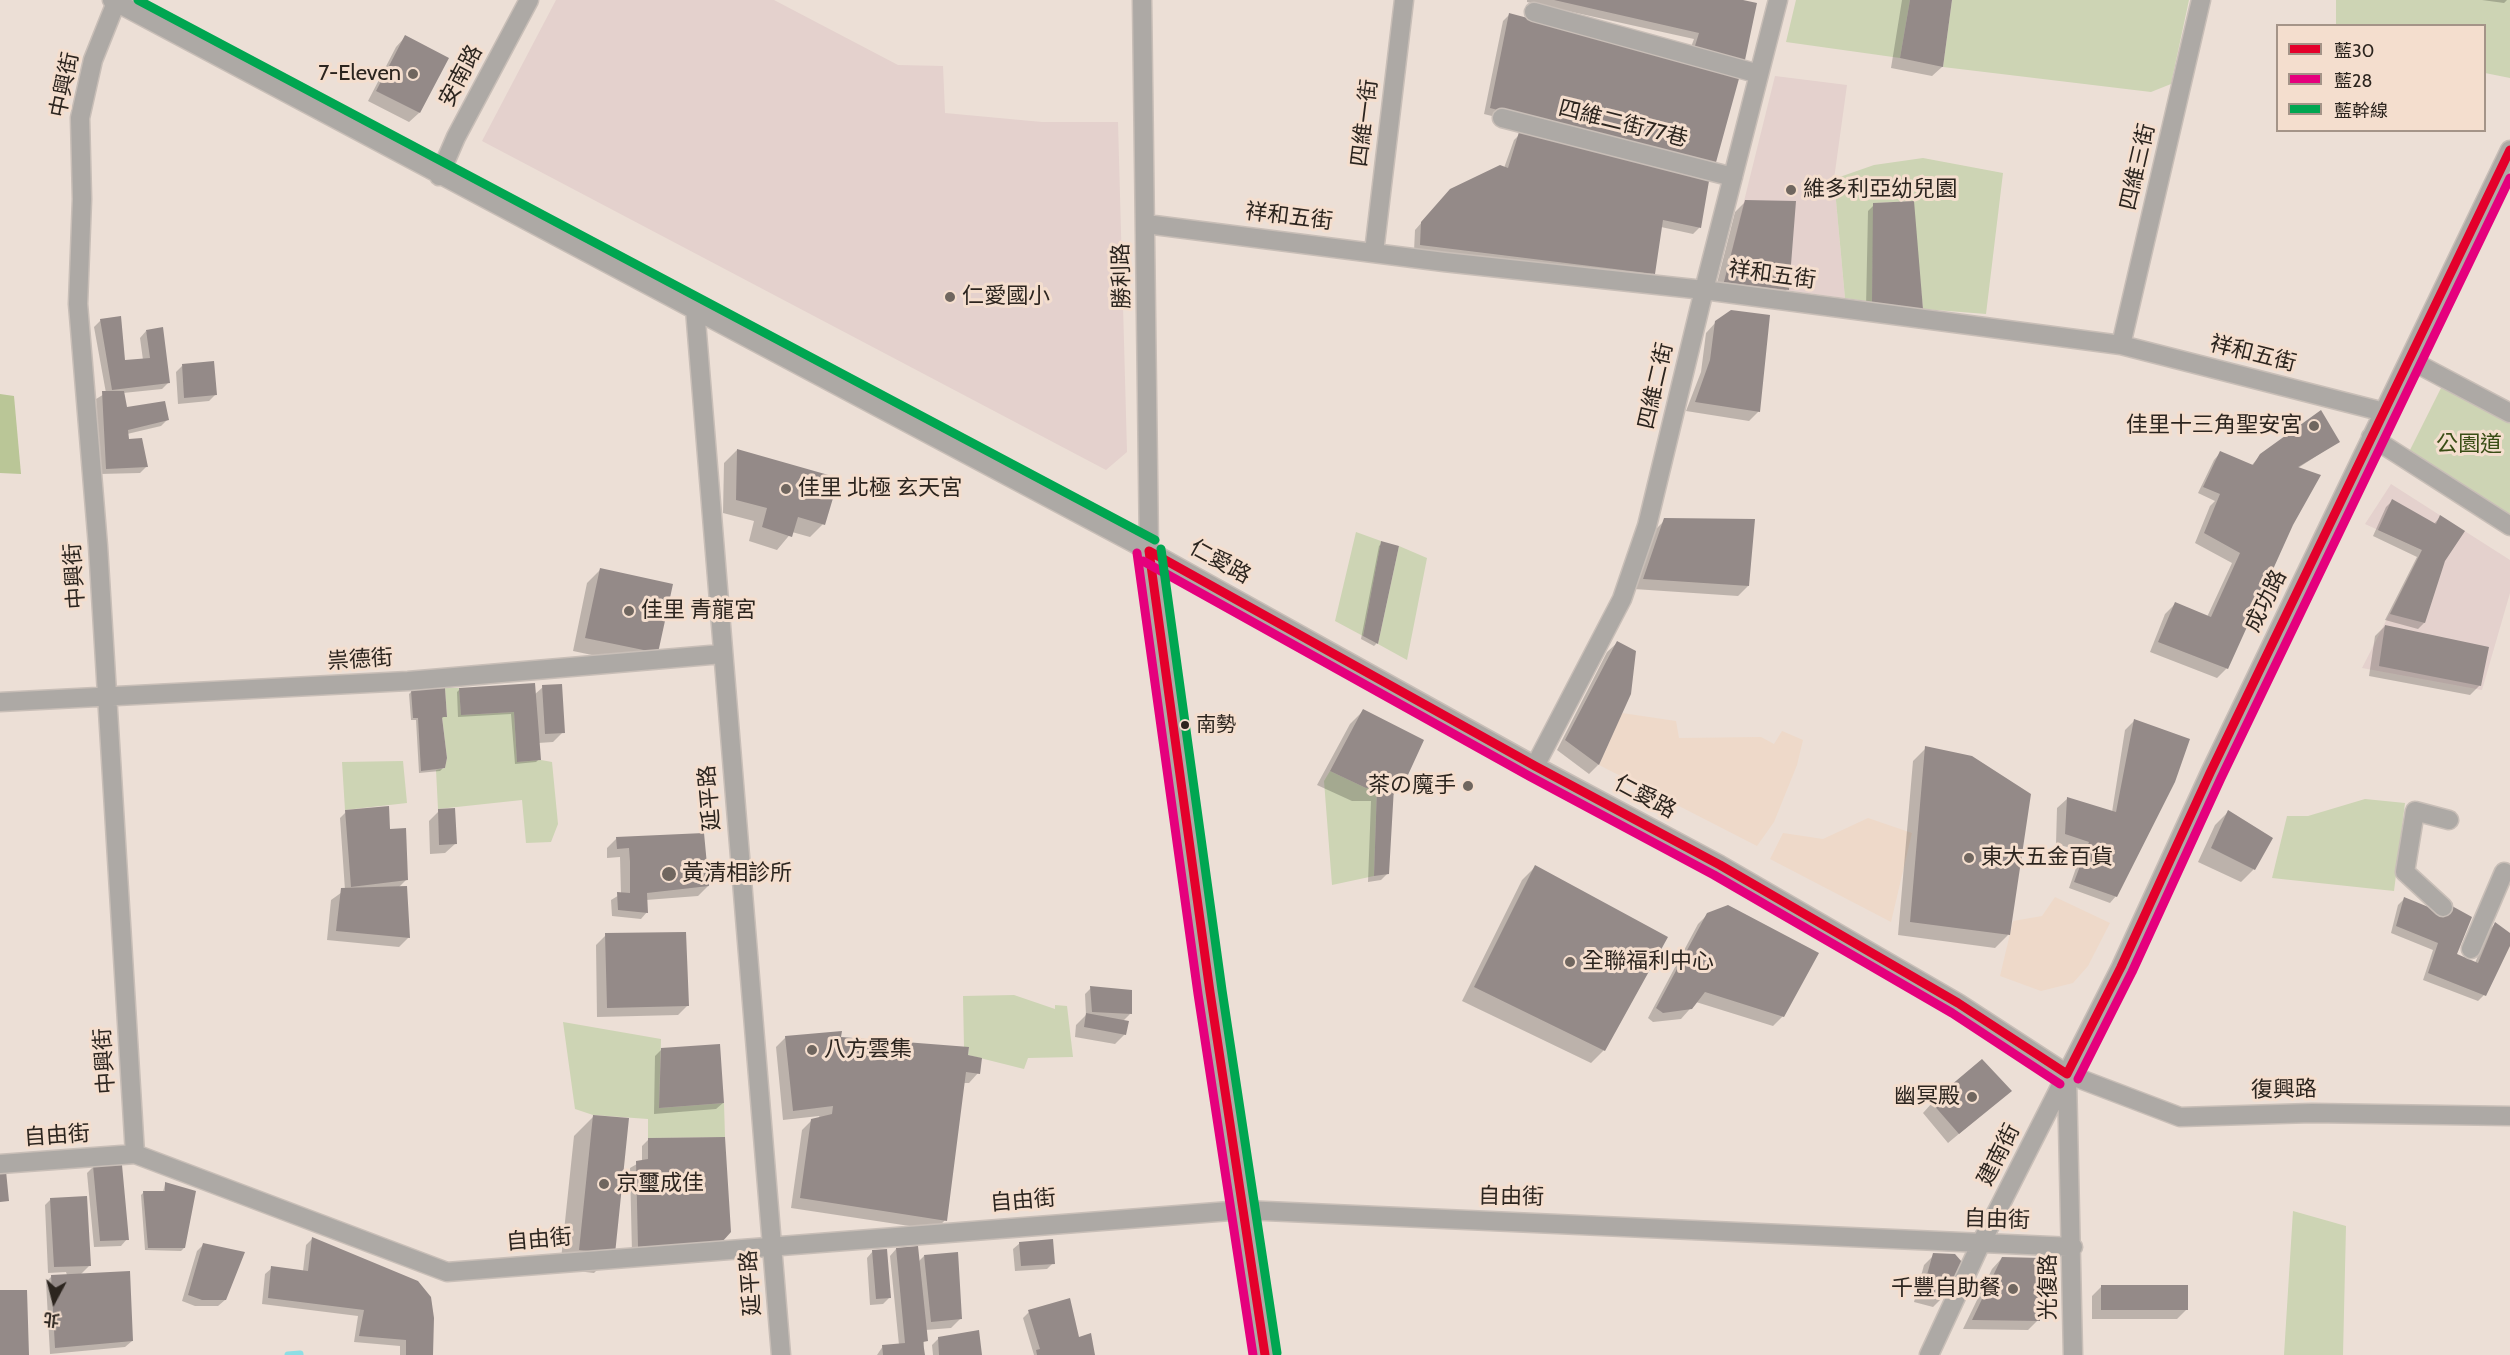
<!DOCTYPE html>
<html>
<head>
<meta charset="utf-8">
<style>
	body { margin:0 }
	#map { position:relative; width:2510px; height:1355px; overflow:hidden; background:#ecdfd6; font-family:Cabin,"Noto Sans TC",sans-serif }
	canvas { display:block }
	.legend { position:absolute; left:2276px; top:24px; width:210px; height:108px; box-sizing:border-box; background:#f4dece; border:2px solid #a49488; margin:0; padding:8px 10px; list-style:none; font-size:18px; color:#2c251f }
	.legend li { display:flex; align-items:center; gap:12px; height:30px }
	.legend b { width:30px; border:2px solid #a49488 }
	.north { position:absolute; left:24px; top:1271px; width:60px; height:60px; -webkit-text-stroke:4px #f4dece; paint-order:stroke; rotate:187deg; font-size:16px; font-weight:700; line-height:24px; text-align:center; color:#2c251f }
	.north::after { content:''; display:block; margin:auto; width:21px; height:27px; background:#2c251f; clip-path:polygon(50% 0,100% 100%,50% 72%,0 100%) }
</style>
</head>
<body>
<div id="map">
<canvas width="2510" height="1355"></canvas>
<ul class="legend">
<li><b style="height:8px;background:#e4002b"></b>藍30</li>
<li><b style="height:8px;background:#e5007d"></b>藍28</li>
<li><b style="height:8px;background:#00a651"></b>藍幹線</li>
</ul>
<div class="north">北</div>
</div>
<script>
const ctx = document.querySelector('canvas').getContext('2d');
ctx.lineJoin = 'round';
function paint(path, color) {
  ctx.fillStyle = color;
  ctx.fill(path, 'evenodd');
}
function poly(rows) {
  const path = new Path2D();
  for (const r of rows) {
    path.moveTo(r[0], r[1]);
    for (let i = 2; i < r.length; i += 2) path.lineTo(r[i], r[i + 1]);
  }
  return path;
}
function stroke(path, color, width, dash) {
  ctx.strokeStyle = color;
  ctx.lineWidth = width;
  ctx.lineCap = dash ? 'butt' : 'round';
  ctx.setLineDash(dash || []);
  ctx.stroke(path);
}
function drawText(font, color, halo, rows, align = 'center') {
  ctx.font = font + ' Cabin,"Noto Sans TC","Noto Sans JP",sans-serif';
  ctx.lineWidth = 6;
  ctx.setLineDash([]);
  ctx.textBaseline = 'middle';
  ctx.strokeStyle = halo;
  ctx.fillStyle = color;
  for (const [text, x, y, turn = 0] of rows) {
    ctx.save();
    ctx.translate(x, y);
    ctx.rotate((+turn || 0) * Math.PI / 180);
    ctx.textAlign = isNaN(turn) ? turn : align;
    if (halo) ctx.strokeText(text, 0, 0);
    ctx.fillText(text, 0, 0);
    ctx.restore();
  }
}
paint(poly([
	[1622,713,1676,721,1679,738,1761,737,1774,744,1782,731,1803,740,1797,765,1774,822,1757,846,1599,765],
	[1868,818,1912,833,1891,922,1770,859,1783,833,1823,839],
	[2055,897,2110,923,2088,966,2073,983,2041,991,2000,976,2013,921,2042,916]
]), '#eed9c9');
paint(poly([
	[556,0,774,0,898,65,943,66,945,113,1042,122,1118,122,1127,452,1106,470,482,141],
	[1775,76,1847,85,1834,179,1845,298,1724,282],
	[2391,484,2510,560,2510,593,2482,690,2362,668,2422,550,2365,524]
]), '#e4d1cd');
paint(poly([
	[1796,0,1910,0,1900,58,1786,42],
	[1952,0,2189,0,2171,84,2151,92,1943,67],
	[2336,0,2510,0,2510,78,2485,73,2484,26,2336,25],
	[1923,158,2003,173,1986,314,1923,309,1912,201,1874,203,1872,302,1845,298,1834,179,1874,165],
	[2442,386,2510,423,2510,519,2408,454],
	[1356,532,1381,541,1363,636,1335,621],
	[1399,546,1427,558,1407,660,1378,644],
	[445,688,459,688,461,715,514,712,517,762,541,760,552,762,558,824,551,842,526,843,522,800,438,809,436,770,445,768,447,758,442,717,447,716],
	[403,761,407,803,345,810,342,762],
	[1330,771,1366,788,1377,787,1374,876,1332,885,1324,781],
	[2365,799,2405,803,2394,891,2272,878,2287,816,2308,816],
	[1014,995,1055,1009,1055,1005,1067,1006,1073,1057,1028,1058,1024,1069,968,1055,969,1048,964,1047,963,996],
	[563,1022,661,1039,659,1108,724,1103,725,1137,648,1138,648,1119,593,1115,575,1109],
	[2293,1211,2346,1226,2343,1355,2284,1355]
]), '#cdd4b4');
paint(poly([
	[0,394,14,396,21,474,0,473]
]), '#bac697');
paint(poly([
	[1527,0,1736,0,1743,59,1737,66,1688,55,1694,39,1527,2],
	[1902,0,1951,0,1942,67,1932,76,1891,68],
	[2482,0,2507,0,2504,3],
	[1510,14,1708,171,1484,114,1503,21],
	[405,37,419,113,409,122,368,101,396,47],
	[1520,134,1707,182,1699,228,1693,234,1661,227,1653,273,1647,280,1414,251,1415,230,1444,197,1504,168,1514,140],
	[1745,202,1787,289,1777,299,1715,291,1735,212],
	[1874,205,1921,308,1915,315,1866,308,1868,211],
	[101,320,124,361,143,360,140,338,146,331,169,382,162,389,123,393,126,409,167,420,161,426,127,434,128,441,147,466,140,473,100,474,96,399,106,393,94,327],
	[1716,322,1759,411,1749,421,1686,411,1701,372,1706,333],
	[182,366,215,395,209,401,178,404,176,372],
	[2338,442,2298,468,2292,524,2227,668,2217,678,2150,652,2165,614,2175,604,2207,617,2232,563,2195,543,2210,506,2215,501,2198,493,2214,460,2220,453,2251,466,2261,455],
	[737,450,823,524,810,537,792,532,777,550,749,541,754,521,723,513,724,463],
	[2392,501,2434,524,2440,517,2444,560,2424,623,2418,629,2385,620,2417,557,2373,536,2386,507],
	[1665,520,1748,586,1738,596,1634,589,1655,530],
	[1382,543,1377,643,1374,646,1361,639,1379,546],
	[600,570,657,652,644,666,573,651,587,583],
	[2385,626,2480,685,2470,695,2369,676,2375,636],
	[1617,643,1629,693,1598,765,1589,774,1557,750,1607,652],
	[543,687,563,732,553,742,538,743,539,759,536,762,515,764,511,714,458,717,457,692,460,689,534,695],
	[412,691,445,716,441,719,443,768,440,771,419,773,416,720,411,720,409,694],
	[1363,711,1401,787,1392,796,1388,873,1381,880,1368,882,1371,801,1352,801,1317,785,1350,724],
	[2135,720,2116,896,2110,903,2069,888,2082,851,2056,844,2057,808,2067,799,2112,812,2125,730],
	[1926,748,2008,935,1995,948,1898,935,1913,761],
	[439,811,455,844,445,853,430,854,429,821],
	[346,812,389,831,406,880,398,888,409,937,399,947,327,940,331,900,345,890,340,818],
	[2228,812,2254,869,2241,882,2198,862,2215,825],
	[617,838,708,886,698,896,646,900,647,912,641,919,612,916,611,900,621,894,620,857,607,858,607,848],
	[1536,866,1604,1050,1591,1063,1462,1001,1522,880],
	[2404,899,2446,914,2452,908,2455,955,2475,963,2489,930,2495,924,2510,935,2510,942,2484,995,2478,1001,2423,980,2433,950,2391,933,2398,905],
	[1708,914,1783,1016,1773,1026,1696,1002,1681,1019,1653,1022,1648,1018,1698,924],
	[606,935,688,1005,678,1015,597,1017,596,945],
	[1091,988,1130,1014,1123,1021,1125,1034,1115,1044,1075,1037,1076,1025,1086,1015,1085,994],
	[786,1037,840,1039,967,1056,978,1073,969,1083,963,1083,945,1220,936,1230,791,1208,802,1130,812,1120,820,1118,819,1116,783,1120,776,1047],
	[662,1049,723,1103,716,1109,654,1114,655,1056],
	[2010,1091,1948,1143,1923,1113,1932,1103],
	[594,1116,614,1253,594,1273,560,1269,574,1136],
	[648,1140,714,1248,632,1253,630,1168,642,1161,642,1146],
	[93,1167,127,1239,121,1246,94,1247,87,1173],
	[165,1184,194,1193,184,1248,181,1251,145,1250,141,1195,144,1192,163,1192],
	[51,1199,89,1266,80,1275,132,1341,125,1347,50,1354,46,1282,52,1276,67,1275,66,1272,48,1273,45,1205],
	[312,1239,431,1355,400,1355,400,1346,354,1342,358,1316,262,1304,265,1274,272,1268,303,1271,306,1245],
	[1020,1243,1053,1263,1047,1269,1015,1271,1013,1249],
	[204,1244,225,1300,218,1306,195,1306,182,1301,197,1251],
	[896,1249,918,1262,924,1256,961,1318,951,1328,925,1330,923,1355,877,1355,883,1346,899,1345,890,1256],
	[873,1251,889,1298,883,1304,870,1305,867,1258],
	[1934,1255,1943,1297,1933,1307,1914,1302,1924,1265],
	[2002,1258,2038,1320,2028,1330,1963,1329,1992,1269],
	[2102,1286,2187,1309,2177,1319,2092,1319,2092,1296],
	[1029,1312,1078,1339,1093,1355,1034,1355,1023,1318],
	[939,1338,981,1355,933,1355,932,1345]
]), '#0003');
stroke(poly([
	[288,1355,300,1354]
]), '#8ddfe5', 7);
paint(poly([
	[1554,0,1743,0,1757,3,1745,60,1694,49,1699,33],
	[1910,0,1952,0,1943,67,1900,58],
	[1509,13,1740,75,1715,166,1490,108],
	[405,35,449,58,420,113,376,91],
	[1519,132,1709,181,1701,228,1663,220,1655,274,1420,245,1421,222,1450,189,1500,165,1508,168],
	[1745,200,1796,201,1789,290,1724,282],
	[1914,201,1923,309,1872,302,1873,203],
	[1731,310,1770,315,1760,412,1695,402,1710,360,1715,321],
	[121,316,125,360,150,358,146,330,163,327,170,383,112,390,100,319],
	[214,361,217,395,184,398,182,364],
	[102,391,124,391,127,407,165,401,169,420,128,430,129,439,142,438,148,467,106,469],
	[2321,410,2340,442,2298,467,2321,475,2293,525,2228,669,2158,642,2175,602,2211,617,2240,553,2204,533,2220,494,2203,487,2220,451,2253,465,2260,454],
	[737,449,839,478,825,525,798,517,792,537,762,527,767,508,736,500],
	[2392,499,2436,524,2440,515,2465,531,2445,561,2425,623,2390,614,2422,550,2378,530],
	[1664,518,1755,519,1749,586,1643,579],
	[1381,541,1399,546,1378,644,1363,636],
	[600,568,673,584,658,653,585,638],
	[2385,625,2489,647,2481,686,2379,666],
	[1617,641,1636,651,1631,694,1599,765,1565,740],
	[535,683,541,760,517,762,514,712,461,715,459,688],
	[562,684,565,733,545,734,542,685],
	[445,688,447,717,442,717,447,758,445,768,421,771,418,718,413,718,411,690],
	[1363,709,1424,740,1402,788,1394,787,1389,874,1374,876,1377,787,1366,788,1330,771],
	[2134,719,2190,739,2175,782,2117,897,2074,882,2089,842,2065,834,2067,797,2116,812],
	[1925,746,1972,756,2031,794,2010,935,1910,922],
	[389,806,390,829,406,828,408,880,351,887,345,810],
	[455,808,457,844,439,845,438,809],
	[2228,810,2273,838,2255,870,2211,848],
	[704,833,709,886,647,893,648,913,618,910,617,892,630,893,630,862,629,848,617,849,616,837],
	[1535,865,1668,937,1605,1051,1474,987],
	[407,886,410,938,336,931,341,888],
	[2404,897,2448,915,2452,906,2472,917,2457,954,2478,963,2495,922,2510,933,2510,946,2486,996,2428,973,2438,943,2396,926],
	[1728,905,1819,953,1784,1017,1705,992,1692,1009,1663,1013,1656,1008,1707,913],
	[686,932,689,1006,607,1008,605,933],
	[1090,986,1132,990,1132,1014,1092,1012],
	[1086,1013,1129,1021,1126,1035,1084,1027],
	[842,1031,841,1037,969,1047,968,1055,982,1058,980,1074,966,1072,947,1221,800,1198,811,1119,832,1114,833,1106,793,1111,785,1036],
	[720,1044,724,1103,659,1108,661,1048],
	[1982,1059,2012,1091,1959,1134,1931,1102],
	[593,1115,629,1118,615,1254,579,1250],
	[725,1137,731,1232,722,1242,638,1247,636,1161,648,1159,648,1138],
	[122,1165,129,1240,100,1241,93,1166],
	[0,1171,6,1171,9,1201,0,1202],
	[165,1182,196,1191,185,1248,148,1248,143,1191,165,1191],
	[87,1196,91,1266,54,1267,50,1198],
	[312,1237,418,1281,431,1297,434,1318,433,1355,406,1355,406,1340,359,1336,364,1310,268,1298,271,1266,308,1271],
	[1053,1239,1055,1264,1021,1266,1019,1242],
	[203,1243,245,1252,226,1300,202,1300,188,1295],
	[918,1246,928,1341,923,1342,925,1355,883,1355,882,1345,905,1343,896,1248],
	[887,1249,891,1298,876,1299,872,1250],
	[958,1252,962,1319,931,1322,924,1255],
	[1933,1253,1955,1254,1962,1262,1945,1298,1922,1293],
	[2002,1257,2040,1258,2040,1321,1972,1320],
	[130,1271,133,1341,55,1348,51,1275],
	[2101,1285,2188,1285,2188,1310,2101,1310],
	[0,1290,27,1290,29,1355,0,1355],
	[1070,1298,1079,1337,1091,1333,1095,1355,1037,1355,1036,1350,1040,1349,1028,1310],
	[979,1330,982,1355,939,1355,938,1337]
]), '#948a88');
const minor = poly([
	[112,0,1149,551,1535,766,1720,865,1958,1003,2067,1074,2180,1117,2312,1113,2510,1116],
	[117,0,93,60,80,118,82,199,78,304,98,546,135,1154],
	[1142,0,1149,551,1210,992,1265,1355],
	[1534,12,1759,74],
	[1502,118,1733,177],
	[439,176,456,137,529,0],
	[1146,224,1444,262,1704,290,2121,345,2384,412],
	[1374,252,1404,0],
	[695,309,781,1355],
	[2121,345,2201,0],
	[2410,360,2510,413],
	[2371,437,2510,526],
	[0,702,408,681,722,654],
	[1535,766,1622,599,1647,526,1704,290,1778,0],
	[2443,907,2405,872,2415,811,2449,820],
	[2471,949,2504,872],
	[2067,1078,2073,1355],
	[0,1164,135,1154,447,1272,1243,1210,2073,1247],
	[1929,1355,1981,1243,2121,967,2210,773,2510,150]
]);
stroke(minor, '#c8beb7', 21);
stroke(minor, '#ada9a5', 18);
stroke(poly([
	[1149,551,1535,766,1720,865,1958,1003,2067,1074],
	[1149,551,1210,992,1265,1355],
	[2067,1074,2121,967,2210,773,2510,150]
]), '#e4002b', 9);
stroke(poly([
	[1137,553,1198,994,1253,1355],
	[1143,561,1529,776,1714,875,1952,1013,2060,1084],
	[2078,1079,2132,972,2221,778,2510,178]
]), '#e5007d', 9);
stroke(poly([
	[138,0,1155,540],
	[1161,549,1222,990,1277,1353]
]), '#00a651', 9);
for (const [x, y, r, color] of [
	[413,74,6,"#6f665f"],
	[1791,190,6,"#6f665f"],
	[950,297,6,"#6f665f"],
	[2314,426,6,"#6f665f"],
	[786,489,6,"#6f665f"],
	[629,611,6,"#6f665f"],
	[1185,725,5,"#2c251f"],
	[1468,786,6,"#6f665f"],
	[1969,858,6,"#6f665f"],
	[669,874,8,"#6f665f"],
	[1570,962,6,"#6f665f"],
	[812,1050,6,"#6f665f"],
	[1972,1097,6,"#6f665f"],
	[604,1184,6,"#6f665f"],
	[2013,1289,6,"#6f665f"]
]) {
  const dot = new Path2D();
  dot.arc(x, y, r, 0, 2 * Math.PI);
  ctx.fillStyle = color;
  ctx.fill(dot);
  stroke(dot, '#f4dece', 2);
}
drawText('20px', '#2c251f', '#f4dece', [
	["南勢",1196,725]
], 'left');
drawText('22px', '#2c251f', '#f4dece', [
	["7-Eleven",401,74,"right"],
	["維多利亞幼兒園",1803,190],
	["仁愛國小",962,297],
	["佳里十三角聖安宮",2302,426,"right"],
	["佳里 北極 玄天宮",798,489],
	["佳里 青龍宮",641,611],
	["茶の魔手",1456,786,"right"],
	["東大五金百貨",1981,858],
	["黃清相診所",682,874],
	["全聯福利中心",1582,962],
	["八方雲集",824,1050],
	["幽冥殿",1960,1097,"right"],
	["京璽成佳",616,1184],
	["千豐自助餐",2001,1289,"right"]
], 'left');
drawText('22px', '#2c251f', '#f4dece', [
	["安南路",461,76,-62],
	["中興街",65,85,-78],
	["四維一街",1365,123,-83],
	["四維二街77巷",1623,124,14],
	["四維三街",2138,167,-77],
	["祥和五街",1289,217,7],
	["祥和五街",1772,275,8],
	["勝利路",1122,276,-91],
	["祥和五街",2253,354,14],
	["四維二街",1656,386,-77],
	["仁愛路",1220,562,29],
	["中興街",75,576,-94],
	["成功路",2266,601,-64],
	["祟德街",360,660,-4],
	["仁愛路",1645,797,28],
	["延平路",710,798,-95],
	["中興街",105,1061,-94],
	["復興路",2284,1090,-1],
	["自由街",57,1136,-4],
	["建南街",1999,1155,-63],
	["自由街",1511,1197,1],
	["自由街",1023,1201,-5],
	["自由街",1997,1220,2],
	["自由街",539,1240,-5],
	["延平路",751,1283,-94],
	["光復路",2049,1287,-90]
]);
drawText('22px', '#394d15', '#f4dece', [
	["公園道",2469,445]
]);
</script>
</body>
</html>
